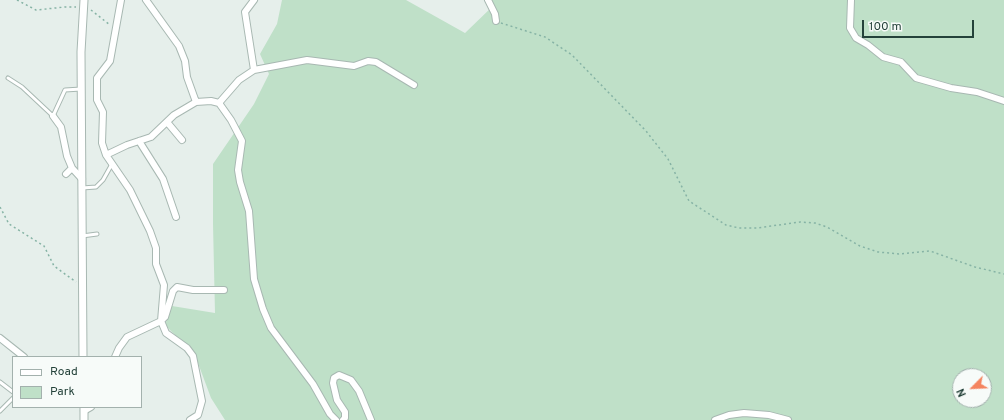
<!DOCTYPE html>
<html>
<head>
<meta charset="utf-8">
<style>
	body { margin:0 }
	#map { position:relative; width:1004px; height:420px; overflow:hidden; background:#e6efeb; font-family:Overpass,sans-serif }
	canvas { display:block }
	.legend { position:absolute; left:12px; top:356px; width:130px; height:52px; box-sizing:border-box; background:#f7fbf9; border:1px solid #a3b1ad; margin:0; padding:5px 7px; list-style:none; font-size:12px; color:#24423a }
	.legend li { display:flex; align-items:center; gap:8px; height:20px }
	.legend b { width:20px; border:1px solid #a3b1ad }
	.north { position:absolute; left:952px; top:368px; width:40px; height:40px; box-sizing:border-box; background:#f7fbf9; border:1px solid #a3b1ad; border-radius:50%; rotate:246deg; font-size:11px; font-weight:700; line-height:16px; text-align:center; color:#24423a }
	.north::after { content:''; display:block; margin:auto; width:14px; height:18px; background:#f4845f; clip-path:polygon(50% 0,100% 100%,50% 72%,0 100%) }
	.scale { position:absolute; left:862px; top:20px; width:112px; height:18px; box-sizing:border-box; border:2px solid #24423a; border-top:0; padding-left:5px; font-size:12px; line-height:14px; white-space:nowrap; color:#24423a; -webkit-text-stroke:3px #f7fbf9; paint-order:stroke }
</style>
</head>
<body>
<div id="map">
<canvas width="1004" height="420"></canvas>
<ul class="legend">
<li><b style="height:5px;background:#fff"></b>Road</li>
<li><b style="height:11px;background:#bfe0c8"></b>Park</li>
</ul>
<div class="north">N</div>
<div class="scale">100 m</div>
</div>
<script>
const ctx = document.querySelector('canvas').getContext('2d');
ctx.lineJoin = 'round';
function paint(path, color) {
  ctx.fillStyle = color;
  ctx.fill(path, 'evenodd');
}
function poly(rows) {
  const path = new Path2D();
  for (const r of rows) {
    path.moveTo(r[0], r[1]);
    for (let i = 2; i < r.length; i += 2) path.lineTo(r[i], r[i + 1]);
  }
  return path;
}
function stroke(path, color, width, dash) {
  ctx.strokeStyle = color;
  ctx.lineWidth = width;
  ctx.lineCap = dash ? 'butt' : 'round';
  ctx.setLineDash(dash || []);
  ctx.stroke(path);
}
paint(poly([
	[282,0,406,0,465,33,494,5,491,0,1004,0,1004,420,225,420,211,398,195,355,165,325,172,306,215,313,213,224,213,164,254,104,269,74,260,54,277,24],
	[960,376,984,376,984,400,960,400]
]), '#bfe0c8');
const service = poly([
	[8,78,22,87,53,116,65,90,81,89],
	[82,188,96,187,103,180,112,164],
	[82,236,97,234],
	[0,382,13,392],
	[0,411,13,398]
]);
const minor = poly([
	[121,0,110,61,97,78,97,100,103,112,102,143,106,155,130,190,150,231,156,248,156,264,164,285,161,321,166,333,187,348,193,356,202,401,198,415,190,420],
	[146,0,179,46,185,61,187,77,196,102,211,101,219,103,231,120,242,141,238,170,240,182,249,211,254,279,263,309,271,328,313,384,330,414,336,420],
	[488,0,495,14,496,21],
	[851,0,850,28,856,38,868,45,883,57,901,62,916,78,951,88,977,92,1004,101],
	[254,70,245,12,254,0],
	[219,103,239,80,254,70,307,60,354,66,368,61,376,62,414,85],
	[53,116,61,127,67,156,72,168,82,179],
	[167,122,182,140],
	[139,141,163,179,176,217],
	[106,155,127,145,151,137,174,115,196,102],
	[66,174,72,168],
	[0,338,24,357],
	[115,357,119,348,127,337,161,321,165,317,173,291,177,287,193,290,224,290],
	[84,411,91,407],
	[343,420,345,418,345,412,337,400,333,383,334,378,339,375,351,380,359,391,371,420],
	[715,420,729,415,744,413,769,415,788,420]
]);
const tertiary = poly([
	[83,357,81,52,84,0],
	[84,407,84,420]
]);
stroke(service, '#a8b8b2', 5);
stroke(minor, '#a8b8b2', 8);
stroke(tertiary, '#a8b8b2', 9);
stroke(poly([
	[17,0,36,10,65,7,76,7],
	[91,10,110,25],
	[501,23,545,37,572,55,646,131,668,159,689,201,726,225,739,228,757,228,800,222,815,223,827,227,860,246,878,252,899,254,930,251,975,267,1004,274],
	[0,207,9,224,44,246,54,266,76,282]
]), '#86b3a5', 1.5, [2, 3]);
stroke(service, '#fff', 3);
stroke(minor, '#fff', 6);
stroke(tertiary, '#fff', 7);
</script>
</body>
</html>
